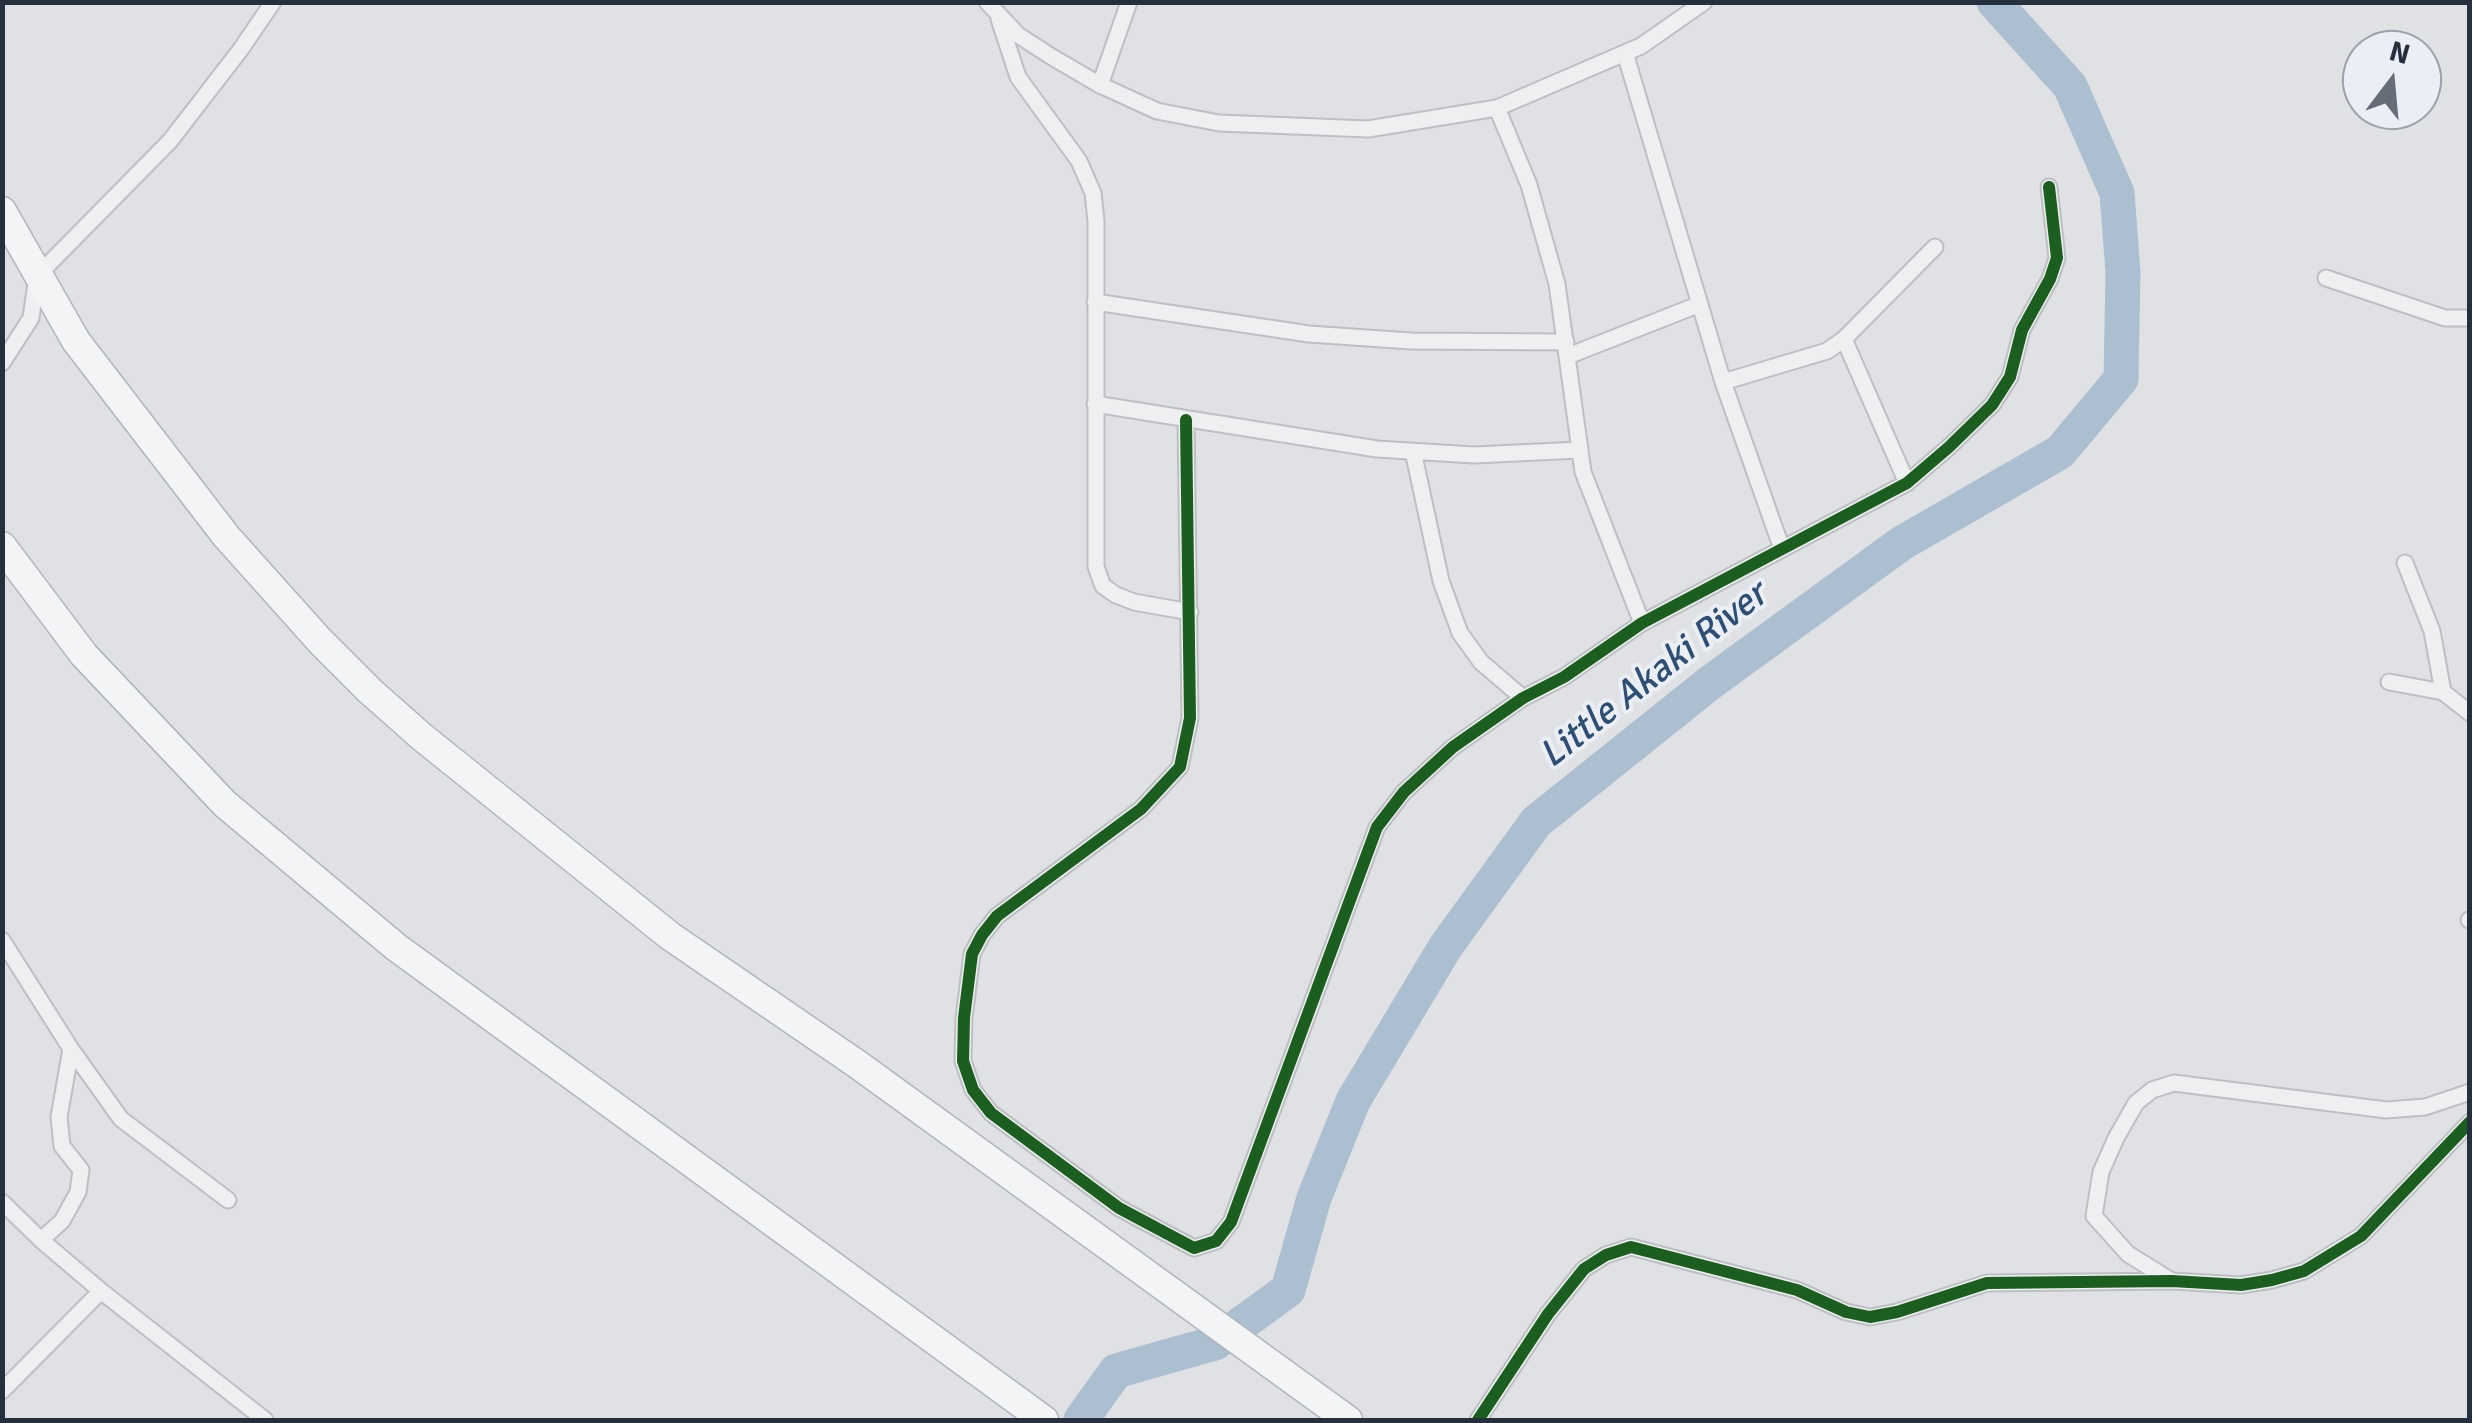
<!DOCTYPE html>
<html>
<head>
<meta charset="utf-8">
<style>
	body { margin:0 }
	#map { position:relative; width:2472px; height:1423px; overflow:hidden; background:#dfe1e4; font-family:Signika,sans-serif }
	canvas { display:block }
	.frame { position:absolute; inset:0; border:5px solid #252f3e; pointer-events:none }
	.north { position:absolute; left:2342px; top:30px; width:100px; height:100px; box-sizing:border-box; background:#ebeff5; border:2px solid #9ca2ac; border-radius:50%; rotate:16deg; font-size:28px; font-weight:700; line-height:40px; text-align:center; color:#252f3e }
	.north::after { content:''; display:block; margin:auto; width:35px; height:45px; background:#666d78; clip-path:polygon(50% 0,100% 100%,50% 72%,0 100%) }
</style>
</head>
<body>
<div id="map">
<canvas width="2472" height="1423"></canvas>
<div class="frame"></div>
<div class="north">N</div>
</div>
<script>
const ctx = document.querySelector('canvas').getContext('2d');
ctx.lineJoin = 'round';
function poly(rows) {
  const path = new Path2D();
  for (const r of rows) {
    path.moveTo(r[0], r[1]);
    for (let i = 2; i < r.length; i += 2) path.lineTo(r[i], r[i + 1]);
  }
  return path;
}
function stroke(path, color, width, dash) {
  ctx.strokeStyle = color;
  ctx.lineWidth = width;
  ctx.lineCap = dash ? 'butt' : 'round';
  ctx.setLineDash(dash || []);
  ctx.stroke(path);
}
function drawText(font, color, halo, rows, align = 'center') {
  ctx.font = font + ' Signika,sans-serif';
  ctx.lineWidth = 8;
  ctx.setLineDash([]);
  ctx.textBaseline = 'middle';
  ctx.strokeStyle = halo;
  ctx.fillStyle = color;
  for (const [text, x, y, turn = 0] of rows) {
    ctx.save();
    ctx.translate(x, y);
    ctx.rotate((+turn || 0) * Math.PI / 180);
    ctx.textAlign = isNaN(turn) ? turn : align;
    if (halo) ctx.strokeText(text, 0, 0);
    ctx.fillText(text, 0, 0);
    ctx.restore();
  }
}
stroke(poly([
	[1081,1420,1116,1371,1215,1343,1288,1290,1314,1198,1353,1101,1446,946,1536,822,1711,682,1902,543,2060,452,2121,379,2123,272,2117,193,2070,86,1994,2]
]), '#abbfd1', 35);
const street = poly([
	[987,2,1018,35,1052,57,1100,85,1157,111,1219,123,1368,129,1497,108,1641,46,1704,2],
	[999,19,1018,77,1079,161,1093,193,1096,221,1096,567,1103,586,1116,595,1134,602,1190,612],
	[1625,53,1723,382,1782,549],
	[1100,85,1129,2],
	[1497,108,1529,185,1557,284,1583,472,1642,623],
	[2326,278,2445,318,2470,318],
	[1095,302,1309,334,1411,341,1566,342],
	[1844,339,1907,483],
	[1568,356,1700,304],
	[2,363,31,318,37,276,170,141,241,49,273,2],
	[1723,382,1827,351,1844,339,1935,247],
	[1095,404,1377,449,1474,455,1580,450],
	[1186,420,1190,718,1180,767,1141,809,997,916,982,935,972,954,964,1018,963,1061,973,1090,991,1113,1119,1208,1194,1248,1216,1241,1231,1222,1377,827,1404,792,1453,747,1523,698,1564,677,1642,623,1907,483,1949,447,1992,405,2010,377,2022,330,2050,279,2057,258,2049,187],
	[1413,451,1441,581,1460,633,1481,662,1523,698],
	[2405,563,2432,631,2443,692],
	[2389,682,2443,692,2470,713],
	[2469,920,2470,920],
	[2,940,71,1049,121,1119,228,1200],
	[2,1202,41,1240,101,1291,265,1420],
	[41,1240,62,1221,78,1192,81,1170,62,1146,59,1117,71,1049],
	[2170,1280,2128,1254,2094,1216,2101,1172,2116,1138,2136,1103,2152,1090,2174,1083,2386,1110,2425,1107,2470,1092],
	[2,1391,101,1291],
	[1478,1420,1548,1314,1584,1269,1606,1255,1631,1247,1797,1290,1846,1312,1870,1317,1897,1312,1987,1283,2172,1281,2241,1285,2272,1280,2304,1271,2361,1236,2470,1122]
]);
const highway = poly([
	[2,211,76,341,226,536,320,641,370,691,422,737,670,936,857,1064,1348,1420],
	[2,546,84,655,225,804,396,947,1044,1420]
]);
stroke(street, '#bdbfc2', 19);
stroke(highway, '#b1b4b9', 31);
stroke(street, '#eeeff1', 15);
stroke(highway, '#f3f4f5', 28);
stroke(poly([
	[1186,420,1190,718,1180,767,1141,809,997,916,982,935,972,954,964,1018,963,1061,973,1090,991,1113,1119,1208,1194,1248,1216,1241,1231,1222,1377,827,1404,792,1453,747,1523,698,1564,677,1642,623,1907,483,1949,447,1992,405,2010,377,2022,330,2050,279,2057,258,2049,187],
	[1478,1420,1548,1314,1584,1269,1606,1255,1631,1247,1797,1290,1846,1312,1870,1317,1897,1312,1987,1283,2172,1281,2241,1285,2272,1280,2304,1271,2361,1236,2470,1122]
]), '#1b5e20', 12);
drawText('italic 38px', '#2e4f73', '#ebeff5', [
	["Little Akaki River",1654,676,-38]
]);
</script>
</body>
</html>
